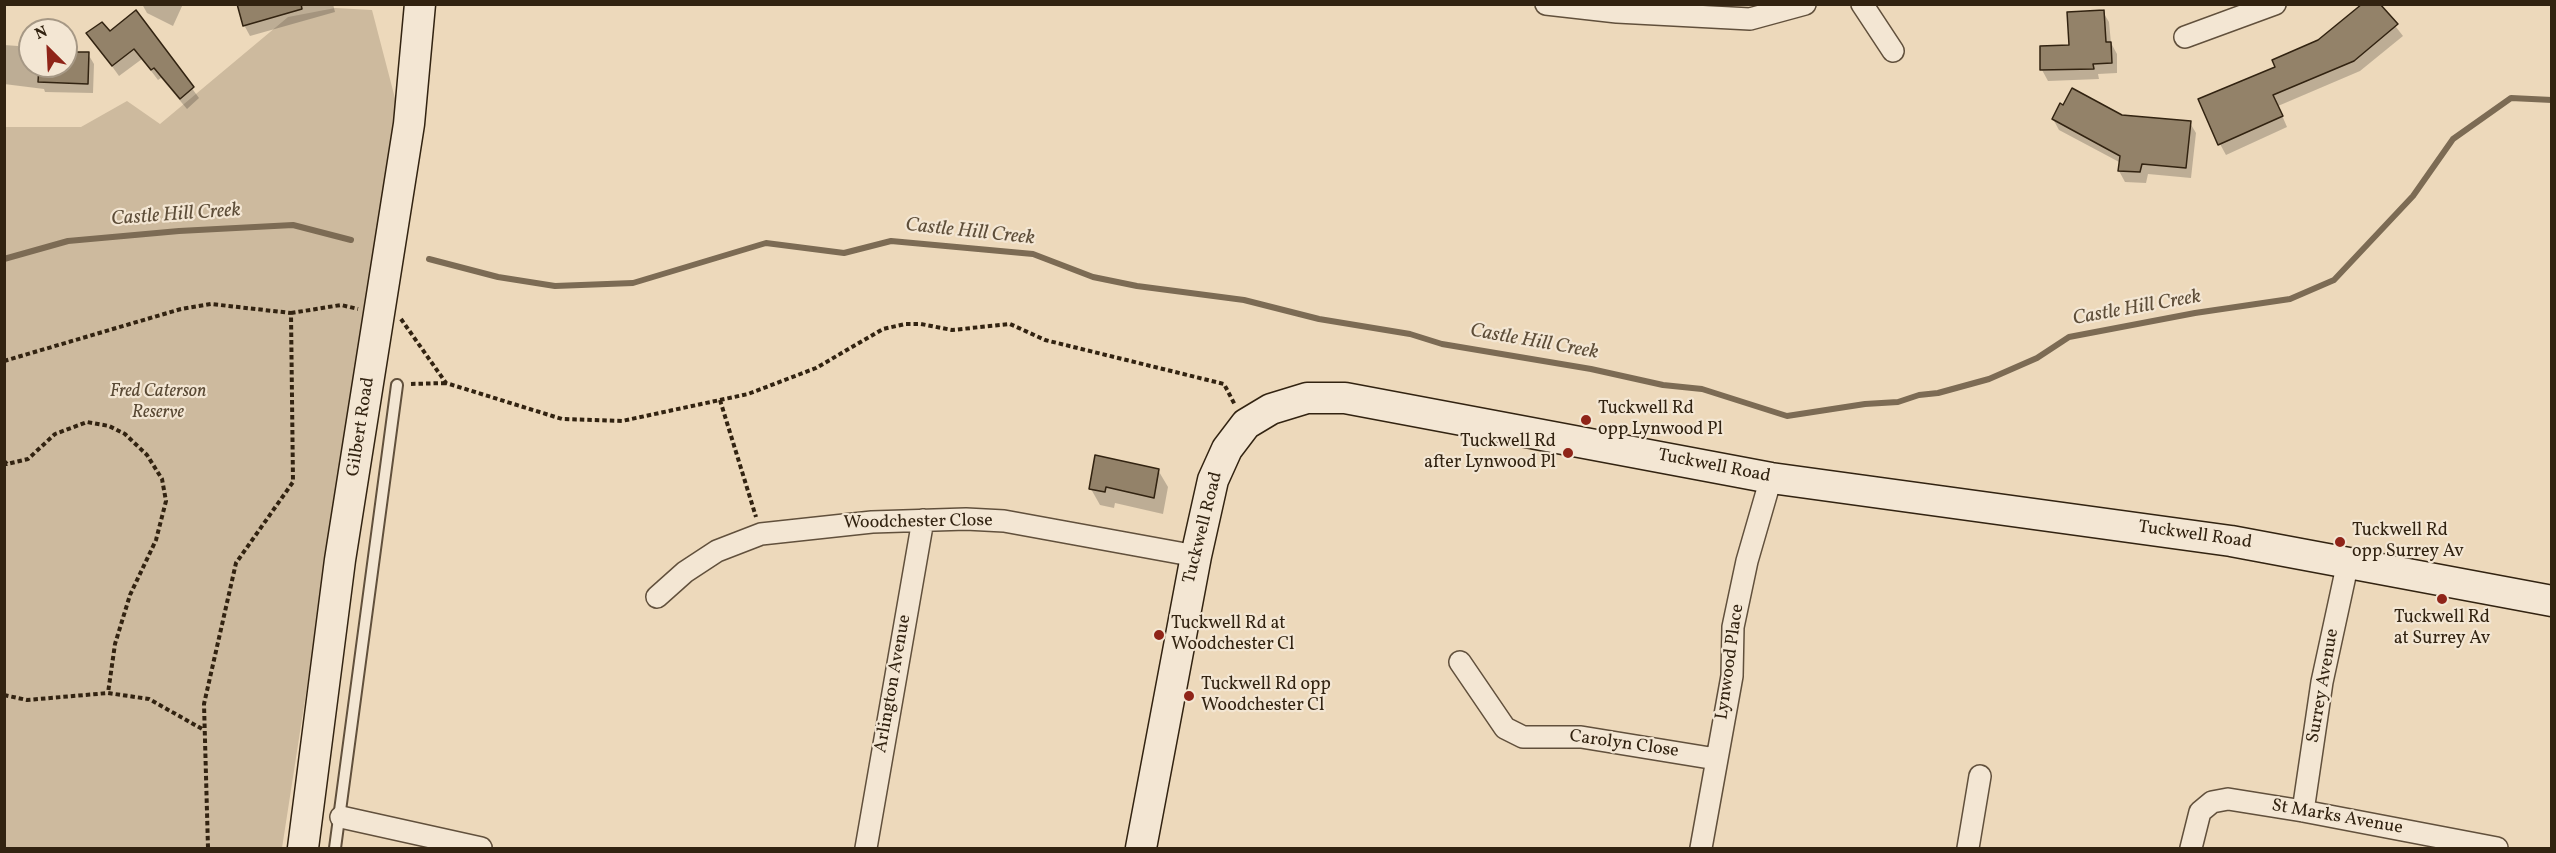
<!DOCTYPE html>
<html>
<head>
<meta charset="utf-8">
<style>
	body { margin:0 }
	#map { position:relative; width:2556px; height:853px; overflow:hidden; background:#edd9bb; font-family:Vollkorn,serif }
	canvas { display:block }
	.frame { position:absolute; inset:0; border:6px solid #322311; pointer-events:none }
	.north { position:absolute; left:18px; top:18px; width:60px; height:60px; box-sizing:border-box; background:#f3e6d3; border:2px solid #a69885; border-radius:50%; rotate:336deg; font-size:16px; font-weight:700; line-height:24px; text-align:center; color:#322311 }
	.north::after { content:''; display:block; margin:auto; width:21px; height:27px; background:#8f2418; clip-path:polygon(50% 0,100% 100%,50% 72%,0 100%) }
</style>
</head>
<body>
<div id="map">
<canvas width="2556" height="853"></canvas>
<div class="frame"></div>
<div class="north">N</div>
</div>
<script>
const ctx = document.querySelector('canvas').getContext('2d');
ctx.lineJoin = 'round';
function paint(path, color) {
  ctx.fillStyle = color;
  ctx.fill(path, 'evenodd');
}
function poly(rows) {
  const path = new Path2D();
  for (const r of rows) {
    path.moveTo(r[0], r[1]);
    for (let i = 2; i < r.length; i += 2) path.lineTo(r[i], r[i + 1]);
  }
  return path;
}
function stroke(path, color, width, dash) {
  ctx.strokeStyle = color;
  ctx.lineWidth = width;
  ctx.lineCap = dash ? 'butt' : 'round';
  ctx.setLineDash(dash || []);
  ctx.stroke(path);
}
function drawText(font, color, halo, rows, align = 'center') {
  ctx.font = font + ' Vollkorn,serif';
  ctx.lineWidth = 4.5;
  ctx.setLineDash([]);
  ctx.textBaseline = 'middle';
  ctx.strokeStyle = halo;
  ctx.fillStyle = color;
  for (const [text, x, y, turn = 0] of rows) {
    ctx.save();
    ctx.translate(x, y);
    ctx.rotate((+turn || 0) * Math.PI / 180);
    ctx.textAlign = isNaN(turn) ? turn : align;
    if (halo) ctx.strokeText(text, 0, 0);
    ctx.fillText(text, 0, 0);
    ctx.restore();
  }
}
paint(poly([
	[335,8,372,10,397,106,282,848,5,848,5,127,81,127,127,101,160,124,288,17]
]), '#cdba9e');
paint(poly([
	[142,4,183,4,173,26,147,13],
	[239,4,333,4,335,12,250,36,244,25],
	[2378,4,2403,36,2360,71,2278,106,2287,127,2226,155,2220,144,2277,68],
	[136,12,199,98,187,109,161,78,158,80,142,59,119,76,88,33,110,33],
	[2103,12,2109,22,2111,43,2117,54,2117,73,2098,74,2099,79,2048,81,2042,70,2070,47],
	[4,45,18,46,22,53,30,53,30,66,66,66,66,54,88,54,94,64,93,93,45,92,44,89,4,84],
	[2121,116,2190,123,2196,133,2191,178,2148,174,2146,183,2125,182,2119,171,2121,163,2059,130,2053,119],
	[1158,470,1168,487,1163,514,1115,503,1114,508,1100,505,1091,489]
]), '#0003');
stroke(poly([
	[4,259,68,241,179,231,293,225,351,240],
	[429,259,498,277,555,286,633,283,766,243,844,253,891,241,1033,254,1093,277,1137,286,1244,300,1319,319,1410,334,1442,344,1591,369,1663,385,1702,389,1787,416,1865,404,1898,402,1919,395,1938,393,1989,379,2037,358,2069,337,2195,313,2290,299,2334,280,2413,196,2453,139,2511,98,2552,100]
]), '#7c6b54', 6);
const building = poly([
	[237,4,301,4,302,9,243,26,237,4],
	[2362,4,2380,4,2398,24,2354,61,2273,95,2283,116,2218,145,2198,99,2275,67,2272,60,2318,40,2362,4],
	[136,10,194,87,180,99,154,68,151,70,134,49,112,66,86,33,102,22,110,31,136,10],
	[2104,10,2106,42,2111,42,2112,63,2093,64,2094,69,2040,70,2040,46,2069,45,2067,12,2104,10],
	[66,52,89,52,88,84,38,82,39,66,66,66,66,52],
	[2072,88,2122,115,2191,121,2186,168,2142,164,2140,172,2118,171,2120,156,2052,119,2060,103,2063,105,2072,88],
	[1095,455,1159,469,1154,498,1106,487,1105,492,1089,489,1095,455]
]);
paint(building, '#938269');
stroke(building, '#322311', 1.5);
const lane = poly([
	[335,848,397,385]
]);
const street = poly([
	[1546,4,1617,12,1750,19,1805,4],
	[1862,4,1893,51],
	[2185,37,2275,4],
	[657,597,685,572,717,551,761,534,872,522,966,519,1004,521,1196,556],
	[1460,662,1505,728,1523,737,1581,737,1716,759],
	[2303,811,2322,682,2348,562],
	[341,817,481,848],
	[866,848,923,520],
	[1701,848,1732,676,1733,627,1747,561,1771,478],
	[1968,848,1980,776],
	[2191,848,2200,812,2212,802,2228,799,2303,811,2497,848]
]);
const secondary = poly([
	[303,848,340,560,409,124,420,4],
	[1141,848,1196,556,1213,480,1227,449,1246,424,1271,409,1307,398,1345,398,1771,478,2231,541,2552,601]
]);
stroke(lane, '#61503c', 14);
stroke(street, '#61503c', 24);
stroke(secondary, '#322311', 33);
stroke(poly([
	[47,4,66,4],
	[291,313,341,305,358,309],
	[401,319,446,383,562,419,622,421,748,394,816,368,883,329,905,324,921,324,952,330,1010,324,1045,340,1224,384,1235,405],
	[4,361,181,309,211,304,291,313,293,482,236,563,204,704,208,848],
	[411,384,446,383],
	[720,400,756,517],
	[4,461,7,464,28,459,55,434,87,422,109,426,125,434,147,455,162,479,166,501,156,540,130,595,115,644,108,693],
	[4,695,27,700,108,693,149,699,204,730]
]), '#322311', 4, [4.5, 3]);
stroke(lane, '#f3e6d3', 10);
stroke(street, '#f3e6d3', 21);
stroke(secondary, '#f3e6d3', 30);
for (const [x, y, r, color] of [
	[1586,420,6,"#8f2418"],
	[1568,453,6,"#8f2418"],
	[2340,542,6,"#8f2418"],
	[2442,599,6,"#8f2418"],
	[1159,635,6,"#8f2418"],
	[1189,696,6,"#8f2418"]
]) {
  const dot = new Path2D();
  dot.arc(x, y, r, 0, 2 * Math.PI);
  ctx.fillStyle = color;
  ctx.fill(dot);
  stroke(dot, '#f3e6d3', 2);
}
drawText('italic 18px', '#594934', '#f3e6d3', [
	["Fred Caterson",158,393],
	["Reserve",158,414]
]);
drawText('18px', '#322311', '#f3e6d3', [
	["Tuckwell Rd",1598,410],
	["opp Lynwood Pl",1598,431],
	["Tuckwell Rd",1556,443,"right"],
	["after Lynwood Pl",1556,464,"right"],
	["Tuckwell Rd",2352,532],
	["opp Surrey Av",2352,553],
	["Tuckwell Rd",2442,619,"center"],
	["at Surrey Av",2442,640,"center"],
	["Tuckwell Rd at",1171,625],
	["Woodchester Cl",1171,646],
	["Tuckwell Rd opp",1201,686],
	["Woodchester Cl",1201,707]
], 'left');
drawText('18px', '#322311', '#f3e6d3', [
	["Gilbert Road",362,427,-81],
	["Tuckwell Road",1714,467,11],
	["Woodchester Close",918,523,-1],
	["Tuckwell Road",1204,528,-76],
	["Tuckwell Road",2195,536,8],
	["Lynwood Place",1731,662,-82],
	["Arlington Avenue",894,684,-80],
	["Surrey Avenue",2324,686,-80],
	["Carolyn Close",1624,745,8],
	["St Marks Avenue",2337,818,10]
]);
drawText('italic 20px', '#5d4d38', '#f3e6d3', [
	["Castle Hill Creek",176,216,-4],
	["Castle Hill Creek",970,233,6],
	["Castle Hill Creek",2137,309,-10],
	["Castle Hill Creek",1534,343,10]
]);
</script>
</body>
</html>
